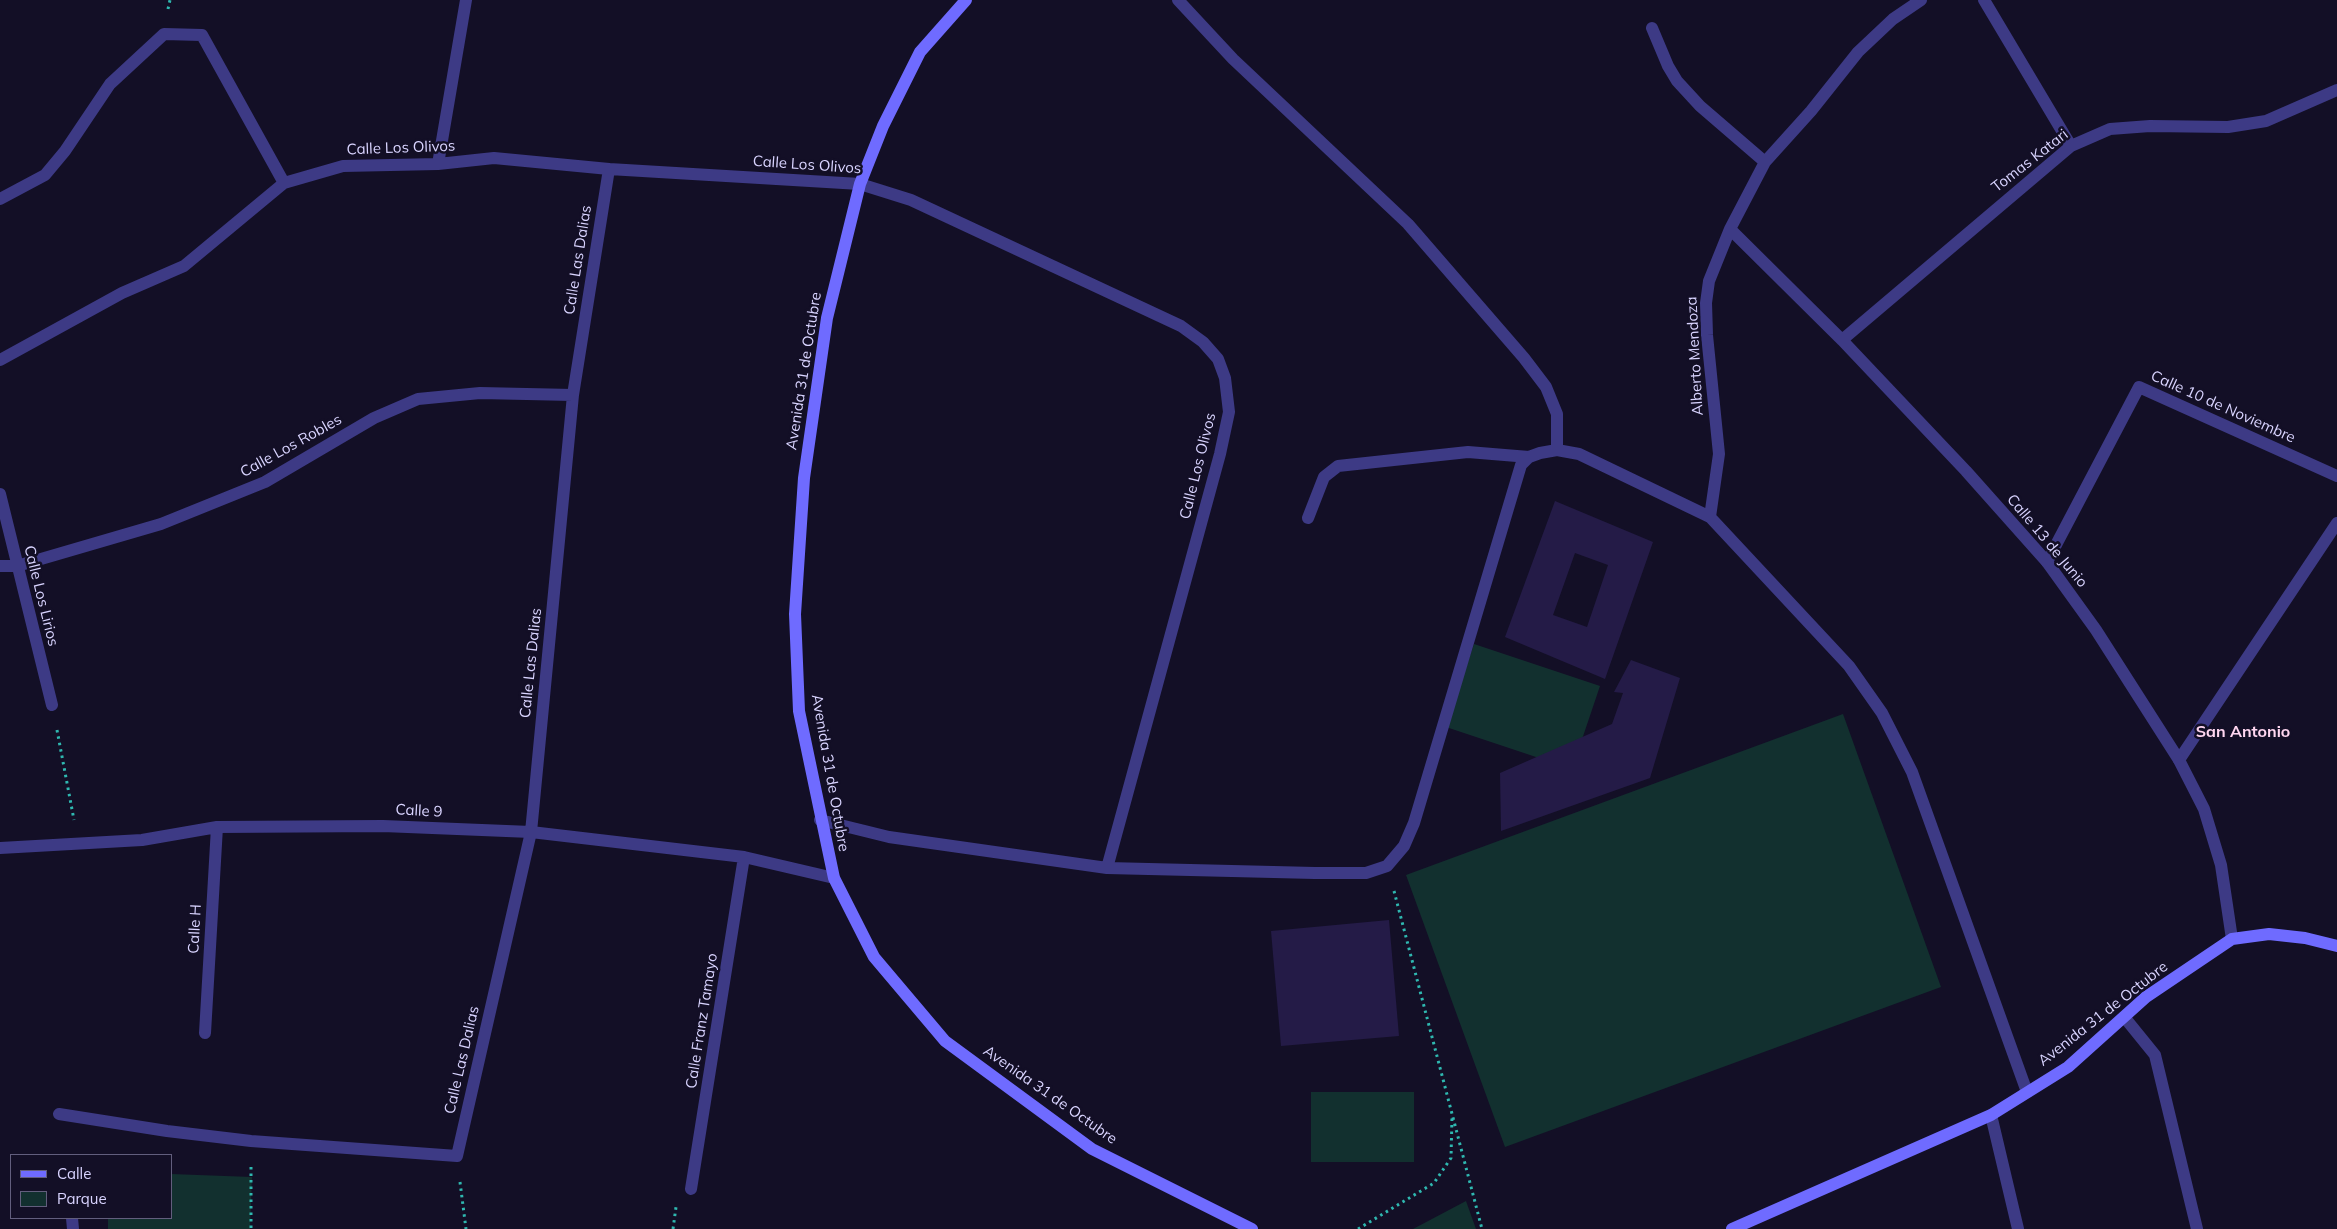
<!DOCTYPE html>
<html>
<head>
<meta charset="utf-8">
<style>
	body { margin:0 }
	#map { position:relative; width:2337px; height:1229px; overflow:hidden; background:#130f26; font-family:Mulish,sans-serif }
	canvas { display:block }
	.legend { position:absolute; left:10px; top:1154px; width:162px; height:65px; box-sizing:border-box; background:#130f26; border:1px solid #625e7d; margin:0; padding:6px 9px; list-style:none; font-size:15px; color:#d9d4ff }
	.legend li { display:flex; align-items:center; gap:10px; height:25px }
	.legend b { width:25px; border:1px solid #625e7d }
</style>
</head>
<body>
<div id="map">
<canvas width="2337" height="1229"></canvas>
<ul class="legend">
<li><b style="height:6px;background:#6f6bff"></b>Calle</li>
<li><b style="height:14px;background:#12302f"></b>Parque</li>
</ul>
</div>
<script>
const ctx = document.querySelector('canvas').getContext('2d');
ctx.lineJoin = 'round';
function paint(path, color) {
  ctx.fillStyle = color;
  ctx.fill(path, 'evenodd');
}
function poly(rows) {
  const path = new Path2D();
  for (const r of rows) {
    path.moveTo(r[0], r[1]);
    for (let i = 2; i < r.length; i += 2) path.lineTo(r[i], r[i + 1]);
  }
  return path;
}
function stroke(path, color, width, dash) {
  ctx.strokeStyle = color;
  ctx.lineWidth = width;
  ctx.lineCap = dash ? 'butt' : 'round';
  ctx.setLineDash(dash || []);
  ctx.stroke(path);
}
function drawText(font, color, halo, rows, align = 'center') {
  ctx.font = font + ' Mulish,sans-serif';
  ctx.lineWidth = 5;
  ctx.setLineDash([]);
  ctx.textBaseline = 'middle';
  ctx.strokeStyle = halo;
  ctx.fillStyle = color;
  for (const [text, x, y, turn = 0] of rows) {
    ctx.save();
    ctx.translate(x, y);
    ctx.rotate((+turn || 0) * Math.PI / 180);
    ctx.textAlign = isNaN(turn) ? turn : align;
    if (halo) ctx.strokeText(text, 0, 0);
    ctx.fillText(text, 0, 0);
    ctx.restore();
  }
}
paint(poly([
	[1474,644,1600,686,1572,769,1446,727],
	[1843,714,1941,987,1505,1147,1406,875],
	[1311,1092,1414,1092,1414,1162,1311,1162],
	[171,1174,252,1177,250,1229,108,1229,108,1218,171,1218],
	[1466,1201,1476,1229,1413,1229]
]), '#12302f');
paint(poly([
	[1555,501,1653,542,1605,679,1505,637],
	[1575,553,1608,565,1587,627,1553,615],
	[1631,660,1680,678,1650,778,1501,831,1500,773,1612,724,1623,693,1614,692],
	[1389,920,1399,1036,1281,1046,1271,931]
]), '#241b47');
stroke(poly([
	[168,9,170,0],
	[57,730,74,820],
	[1394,891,1482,1229],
	[251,1167,251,1229],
	[460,1182,466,1229],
	[673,1229,676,1207],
	[1358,1229,1434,1183,1451,1158,1452,1117]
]), '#2fb8b0', 3, [2.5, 4]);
stroke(poly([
	[2047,562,2139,387,2337,476],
	[2179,760,2337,523],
	[2125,1018,2155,1055,2197,1229]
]), '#3d3a85', 12);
stroke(poly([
	[1178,0,1233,59,1408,224,1524,358,1546,387,1557,414,1557,450],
	[1984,0,2071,146],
	[1652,28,1668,66,1677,81,1700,106,1765,162],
	[438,164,466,0],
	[0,199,45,175,65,151,110,84,164,34,202,35,284,183],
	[1730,229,1842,340,1966,471,2047,562,2096,630,2179,760,2204,809,2221,865,2232,939],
	[1842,340,2071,146,2110,129,2150,126,2228,127,2266,121,2337,90],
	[0,360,122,293,184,266,284,183,343,166,438,164,494,158,609,169,860,184,911,200,1181,326,1203,342,1218,359,1225,378,1229,412,1220,454,1107,868],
	[0,494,52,705],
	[1710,517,1719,454,1707,335,1706,303,1709,281,1730,229,1765,162,1811,111,1858,52,1893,19,1921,0],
	[1308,518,1324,477,1338,466,1468,452,1529,457],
	[0,566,17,566,161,524,265,482,374,418,418,399,480,393,573,395],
	[820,820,889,837,1107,868,1315,873,1366,873,1387,866,1404,846,1414,823,1521,465,1529,457,1540,453,1557,450,1579,454,1710,517,1849,666,1882,713,1912,772,2027,1092],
	[0,848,142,840,217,827,383,826,531,832,744,857,834,878],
	[205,1033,217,827],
	[59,1114,167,1131,251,1141,457,1156,531,832,573,395,609,169],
	[1991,1115,2018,1229],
	[691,1189,744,857],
	[72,1218,73,1229]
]), '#3d3a85', 12);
stroke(poly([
	[966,0,920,52,883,126,860,184,827,318,804,478,795,614,799,711,834,878,874,957,945,1041,1092,1149,1252,1229],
	[1732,1229,1991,1115,2068,1067,2146,997,2232,939,2269,934,2305,938,2337,946]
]), '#6f6bff', 12);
drawText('15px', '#d9d4ff', '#130f26', [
	["Calle Los Olivos",401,148,-2],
	["Tomas Katari",2030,161,-38],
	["Calle Los Olivos",807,165,4],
	["Calle Las Dalias",578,260,-81],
	["Alberto Mendoza",1695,356,-93],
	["Avenida 31 de Octubre",804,371,-81],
	["Calle 10 de Noviembre",2223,407,24],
	["Calle Los Robles",291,446,-29],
	["Calle Los Olivos",1198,466,-76],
	["Calle 13 de Junio",2047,541,50],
	["Calle Los Lirios",41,596,76],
	["Calle Las Dalias",531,663,-84],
	["Avenida 31 de Octubre",830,773,80],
	["Calle 9",419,811,3],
	["Calle H",195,929,-87],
	["Avenida 31 de Octubre",2103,1014,-38],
	["Calle Franz Tamayo",702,1021,-81],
	["Calle Las Dalias",462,1060,-77],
	["Avenida 31 de Octubre",1050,1095,35]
]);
drawText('bold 16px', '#ffd6f0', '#130f26', [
	["San Antonio",2243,732]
]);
</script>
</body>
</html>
